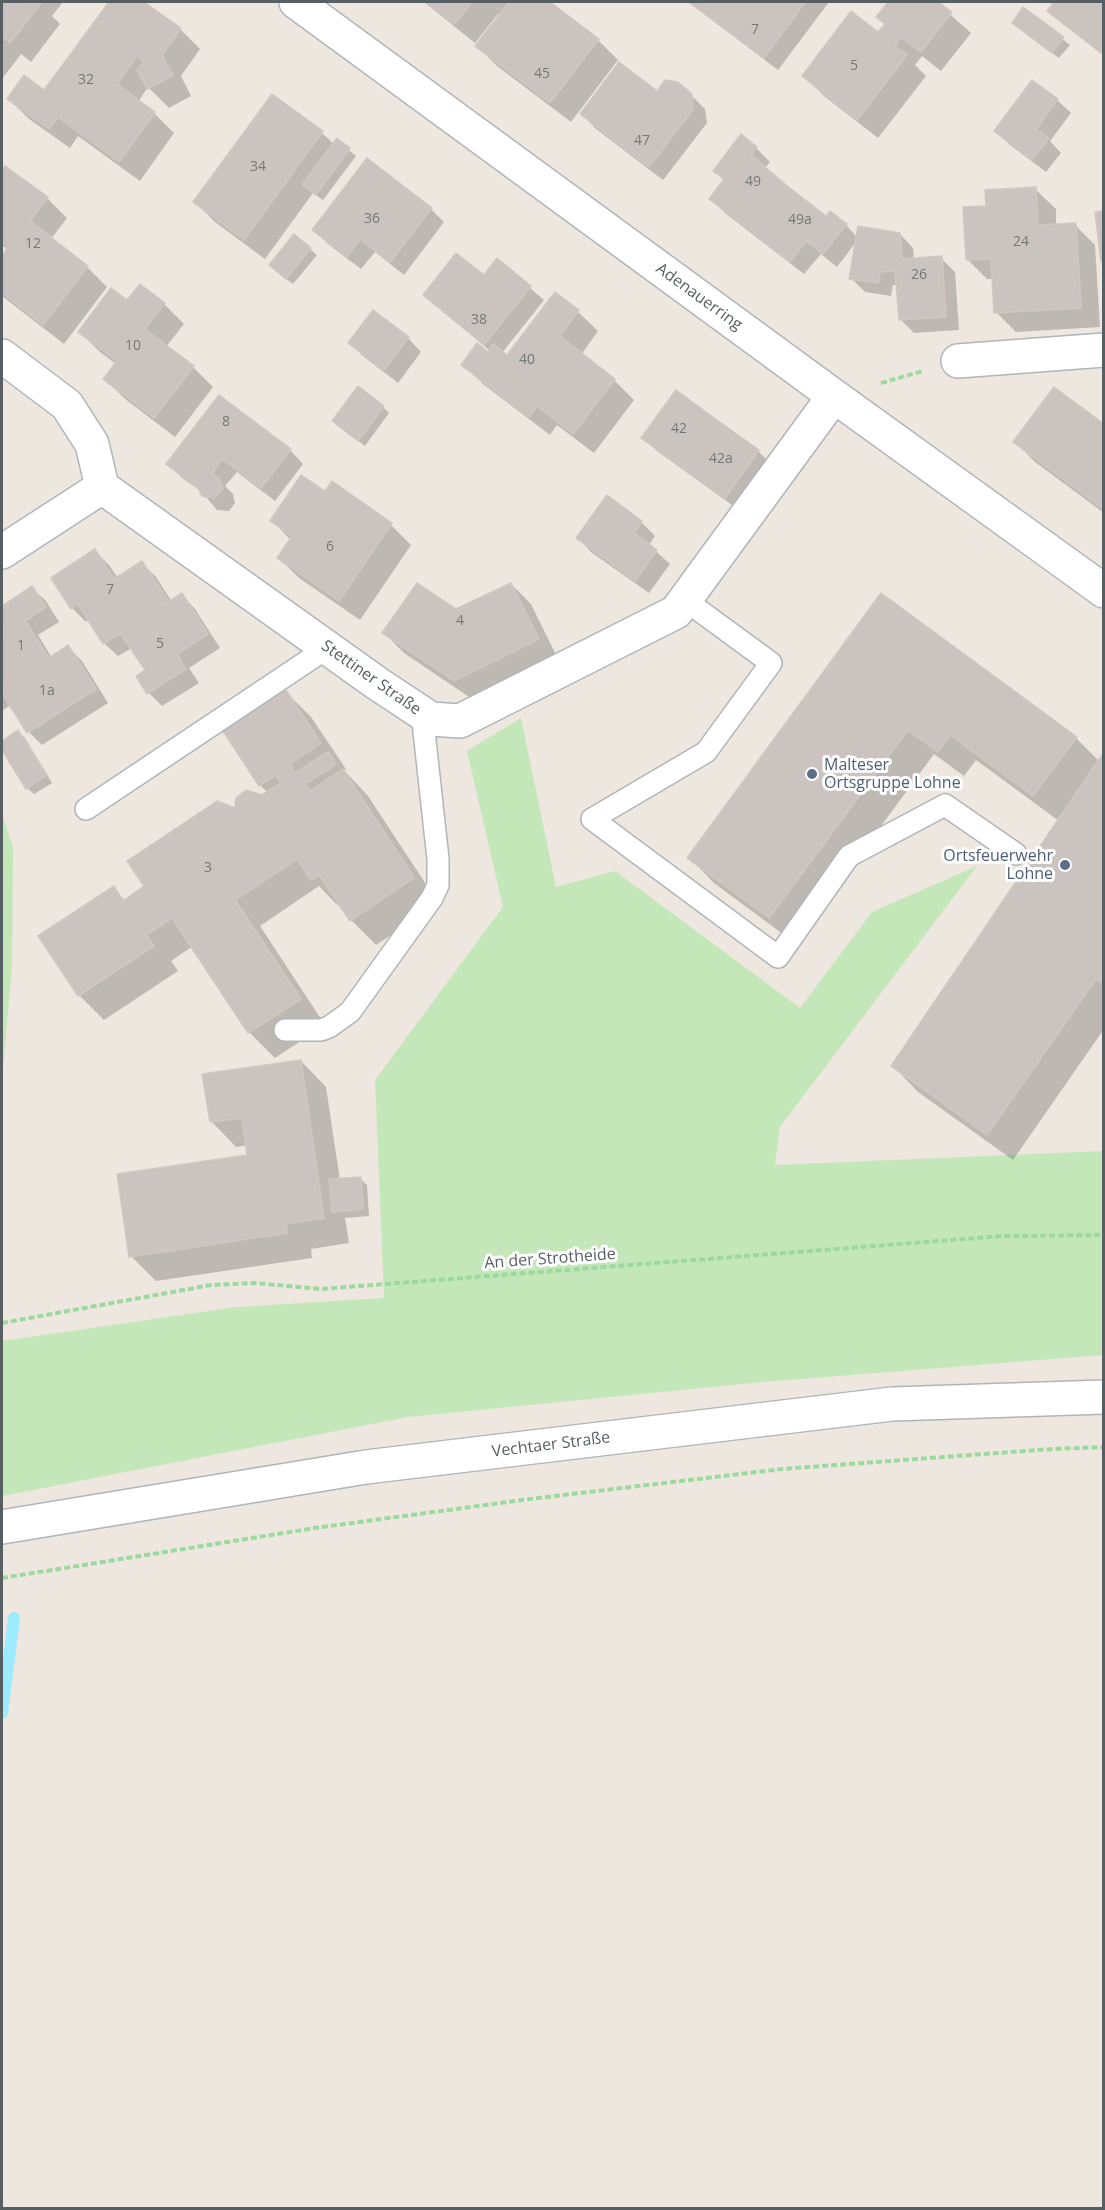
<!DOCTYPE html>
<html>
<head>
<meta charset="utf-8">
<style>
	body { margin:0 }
	#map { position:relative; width:1105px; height:2210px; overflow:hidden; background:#ede7df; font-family:"Open Sans",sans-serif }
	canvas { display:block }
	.frame { position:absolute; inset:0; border:3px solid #585f62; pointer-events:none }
</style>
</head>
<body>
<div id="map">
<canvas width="1105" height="2210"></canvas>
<div class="frame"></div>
</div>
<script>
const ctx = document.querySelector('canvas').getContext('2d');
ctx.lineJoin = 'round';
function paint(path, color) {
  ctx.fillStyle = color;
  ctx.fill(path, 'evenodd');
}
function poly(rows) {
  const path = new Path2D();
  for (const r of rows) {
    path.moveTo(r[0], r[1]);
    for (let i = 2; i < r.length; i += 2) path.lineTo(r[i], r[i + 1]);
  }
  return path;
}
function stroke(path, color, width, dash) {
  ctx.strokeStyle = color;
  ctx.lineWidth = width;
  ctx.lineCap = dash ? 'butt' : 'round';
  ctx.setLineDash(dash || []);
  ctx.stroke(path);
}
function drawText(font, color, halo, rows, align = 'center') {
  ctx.font = font + ' "Open Sans",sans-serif';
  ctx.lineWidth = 6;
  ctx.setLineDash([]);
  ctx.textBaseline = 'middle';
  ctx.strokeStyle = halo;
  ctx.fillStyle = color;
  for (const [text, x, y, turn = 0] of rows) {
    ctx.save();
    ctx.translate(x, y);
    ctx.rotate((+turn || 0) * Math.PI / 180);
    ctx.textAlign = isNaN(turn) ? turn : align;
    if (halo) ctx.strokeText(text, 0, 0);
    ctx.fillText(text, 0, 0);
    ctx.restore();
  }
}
paint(poly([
	[521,718,556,887,615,871,800,1008,872,912,977,866,780,1127,775,1165,1103,1151,1103,1355,763,1382,408,1417,2,1496,2,1341,236,1307,384,1298,375,1080,503,907,467,751],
	[2,813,13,848,12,965,2,1082]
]), '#c4e7ba');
paint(poly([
	[2,2,63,2,52,16,60,24,31,62,21,54,2,79],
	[111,2,142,2,180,29,200,49,181,76,191,96,169,108,148,87,138,102,154,113,174,133,140,181,78,136,70,148,29,119,9,99,45,92],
	[424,2,547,2,598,40,618,60,571,122,497,66,477,46,500,16,498,14,475,43],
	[688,2,829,2,778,70],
	[890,2,936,2,971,33,941,71,922,56,915,65,926,76,878,138,824,96,804,76,879,34,886,25,878,17],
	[1056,2,1104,2,1104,56,1063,24,1049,10],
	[1024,9,1070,45,1059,58,1020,29],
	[657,93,691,95,705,109,707,123,663,180,595,128,582,114],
	[273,96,322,133,334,144,337,140,356,156,323,200,313,193,265,259,215,222,195,202],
	[1057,100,1071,113,1050,141,1061,153,1046,172,1010,145,996,131],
	[756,148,770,162,765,168,826,218,846,225,857,237,900,234,913,248,914,260,941,258,955,272,959,330,914,333,900,319,898,285,893,285,891,296,865,292,851,278,856,242,837,267,821,254,804,274,725,213,711,199,725,181,714,171],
	[6,168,47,198,67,218,51,239,87,267,107,287,64,344,2,296,2,258,8,250,2,245,2,173],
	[1035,189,1056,209,1056,226,1075,225,1095,245,1100,327,1016,332,996,312,994,279,987,279,967,259,987,207],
	[431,209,444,222,404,275,375,252,361,269,328,244,314,230],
	[310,249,317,255,293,284,277,272],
	[497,260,544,300,502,353,507,357,555,294,578,312,598,331,581,355,614,380,634,400,594,453,557,425,550,435,483,384,463,364,488,354,490,351,425,295,484,277],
	[127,302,164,304,184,324,166,347,193,367,213,387,175,437,125,399,105,379,116,364,100,352,80,332],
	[408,338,421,352,398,383,363,356,350,343],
	[383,407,389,413,365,446,340,427],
	[1104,426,1104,513,1035,462,1015,442],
	[643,438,758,451,772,465,739,510,657,451],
	[290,450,303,464,275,501,237,472,225,486,233,494,235,503,229,511,217,510,202,492,182,478,168,464],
	[332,484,391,525,411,545,360,620,299,578,279,558,291,540,272,521,325,493],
	[607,498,642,523,655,536,649,545,670,564,649,593,591,552,578,538],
	[95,551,109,565,118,578,142,563,156,577,172,602,182,595,195,609,220,648,189,668,199,683,162,706,149,693,147,671,132,648,118,656,104,643,89,619,86,622,72,608],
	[511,584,531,604,558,659,475,701,404,653,384,633,456,611],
	[32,588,46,601,59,622,38,635,52,658,68,647,82,661,108,703,42,745,29,732,11,705,3,710,2,708,2,636,6,633,2,626,2,608],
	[882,595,1076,738,1099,761,1104,754,1104,1029,1013,1160,918,1092,893,1066,1059,821,976,760,964,776,934,754,795,943,714,883,689,857],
	[286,692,311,717,346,769,344,770,368,796,439,904,376,945,351,920,340,903,337,905,319,886,260,926,325,1025,275,1058,250,1033,193,946,171,961,178,971,104,1020,79,995,113,888,125,900,146,887,236,810,268,793,260,785],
	[18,732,25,738,52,783,34,794,27,788,2,747,2,743],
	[301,1061,326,1087,340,1180,360,1178,367,1185,369,1216,345,1218,349,1243,311,1249,312,1258,156,1281,131,1256,249,1156,248,1145,236,1147,211,1121]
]), '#0003');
stroke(poly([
	[2,1713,14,1618]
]), '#9debff', 12);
const building = poly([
	[2,2,41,3,10,43,2,36,2,2],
	[109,2,144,2,181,28,162,55,173,75,148,89,137,70,144,62,137,56,117,84,155,112,119,162,58,117,49,129,7,99,24,75,44,90,109,2],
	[426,2,472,2,454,24,426,2],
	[509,2,550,2,599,39,550,103,475,46,509,2],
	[689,2,805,2,764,58,689,2],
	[888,2,938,2,952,12,921,52,901,37,895,46,907,55,857,120,802,76,851,11,878,32,885,24,876,17,888,2],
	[1054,2,1104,2,1104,55,1047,11,1054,2],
	[1023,7,1064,37,1052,53,1012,23,1023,7],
	[619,62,657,91,665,80,678,82,692,94,693,109,649,167,580,114,619,62],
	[1032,80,1058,99,1036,129,1049,138,1032,160,994,131,1032,80],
	[272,94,323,131,244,240,193,202,272,94],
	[741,134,757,147,751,155,786,185,750,230,709,199,724,179,713,171,741,134],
	[337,138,350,148,316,195,302,185,337,138],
	[367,158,432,208,390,262,360,239,347,257,312,230,367,158],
	[5,166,48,197,30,221,88,266,43,325,2,293,2,256,8,247,2,242,2,170,5,166],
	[786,185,826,216,830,211,847,224,823,254,806,241,790,262,750,230,786,185],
	[1036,187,1038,225,1076,223,1081,308,994,313,991,259,966,260,963,207,986,206,985,190,1036,187],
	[1104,211,1104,262,1101,262,1095,212,1104,211],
	[858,226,900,233,902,259,942,256,946,317,899,320,895,271,880,272,878,283,849,279,858,226],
	[294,234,311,248,286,279,269,265,294,234],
	[456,253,484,275,497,258,531,286,484,345,423,295,456,253],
	[140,284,165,303,145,329,194,366,154,418,103,379,117,361,78,332,111,288,127,300,140,284],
	[555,292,579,310,560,336,615,379,573,434,537,406,529,417,461,365,477,343,488,352,493,344,507,355,555,292],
	[373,310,409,337,384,370,348,343,373,310],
	[358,386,384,406,358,441,332,421,358,386],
	[1054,387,1104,424,1104,510,1013,442,1054,387],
	[676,390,717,420,683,468,641,438,676,390],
	[219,395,291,449,261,488,222,459,212,473,219,478,223,488,215,498,202,496,198,488,166,464,219,395],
	[717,420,759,450,725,498,683,468,717,420],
	[301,475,325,491,332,481,392,523,339,601,277,558,292,536,270,521,301,475],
	[607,495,642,521,634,533,657,550,635,581,576,538,607,495],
	[95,549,114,579,142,561,169,602,103,644,78,604,71,609,51,578,95,549],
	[417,583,456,609,511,583,539,639,454,681,382,633,417,583],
	[32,586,46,607,25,621,49,658,2,689,2,634,4,633,2,628,2,606,32,586],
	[182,593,208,634,177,654,186,669,147,694,136,676,145,670,120,633,182,593],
	[881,593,1077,737,1033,796,950,735,938,752,908,730,769,918,687,858,881,593],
	[68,645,96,689,27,733,2,693,2,689,68,645],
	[286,690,321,743,290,764,295,773,328,752,336,764,305,784,310,791,343,769,414,878,350,921,319,875,311,880,297,859,235,900,301,999,248,1033,172,918,146,935,154,946,78,996,38,936,114,886,123,901,144,886,127,861,217,801,235,808,236,798,246,790,262,795,281,783,276,775,259,786,223,731,286,690],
	[18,730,47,775,26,789,2,750,2,741,18,730],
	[1104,752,1104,984,1096,979,987,1135,891,1066,1104,752],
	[301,1060,324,1218,286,1224,287,1233,129,1257,117,1174,247,1155,242,1118,210,1122,202,1074,301,1060],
	[361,1177,363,1209,332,1212,329,1179,361,1177]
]);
paint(building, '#cac3bf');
stroke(building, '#d2c7be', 1.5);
const service = poly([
	[685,600,771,663,706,752,592,819,778,957,849,856,945,805,1016,854],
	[86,809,327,648],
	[285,1030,321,1030,329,1027,350,1012,432,898,438,885,438,859,422,713]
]);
const minor = poly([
	[296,2,834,396,1104,591],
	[2,356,67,405,92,444,102,487,378,684,431,719,460,721,676,612,834,396],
	[958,361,1104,350],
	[2,552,102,487]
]);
const secondary = poly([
	[2,1527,366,1467,892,1404,1104,1397]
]);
stroke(service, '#b1b5b9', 24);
stroke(minor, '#b1b5b9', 36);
stroke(secondary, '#afb6b9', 36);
stroke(poly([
	[881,383,923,371],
	[2,1323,211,1285,255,1283,321,1289,1003,1236,1104,1235],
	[2,1578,315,1528,530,1499,782,1469,1052,1449,1104,1447]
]), '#9cd99e', 4, [6, 3]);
stroke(service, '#fff', 21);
stroke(minor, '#fff', 33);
stroke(secondary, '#fff', 33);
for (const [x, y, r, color] of [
	[812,774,6,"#5c6f8a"],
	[1065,865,6,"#5c6f8a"]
]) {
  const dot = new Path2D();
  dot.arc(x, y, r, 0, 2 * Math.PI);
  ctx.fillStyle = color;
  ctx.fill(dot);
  stroke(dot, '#fff', 2);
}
drawText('14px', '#747879', null, [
	["7",755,30],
	["5",854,66],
	["45",542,74],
	["32",86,80],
	["47",642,141],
	["34",258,167],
	["49",753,182],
	["36",372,219],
	["49a",800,220],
	["24",1021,242],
	["12",33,244],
	["26",919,275],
	["38",479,320],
	["10",133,346],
	["40",527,360],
	["8",226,422],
	["42",679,429],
	["42a",721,459],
	["6",330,547],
	["7",110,590],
	["4",460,621],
	["5",160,644],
	["1",21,646],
	["1a",47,691],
	["3",208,868]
]);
drawText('16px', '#585f62', '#fff', [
	["Adenauerring",699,297,36],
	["Stettiner Straße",371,678,35],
	["An der Strotheide",550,1259,-4],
	["Vechtaer Straße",551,1445,-7]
]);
drawText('16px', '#4e5e75', '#fff', [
	["Malteser",824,765],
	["Ortsgruppe Lohne",824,783],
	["Ortsfeuerwehr",1053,856,"right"],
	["Lohne",1053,874,"right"]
], 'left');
</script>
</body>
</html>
